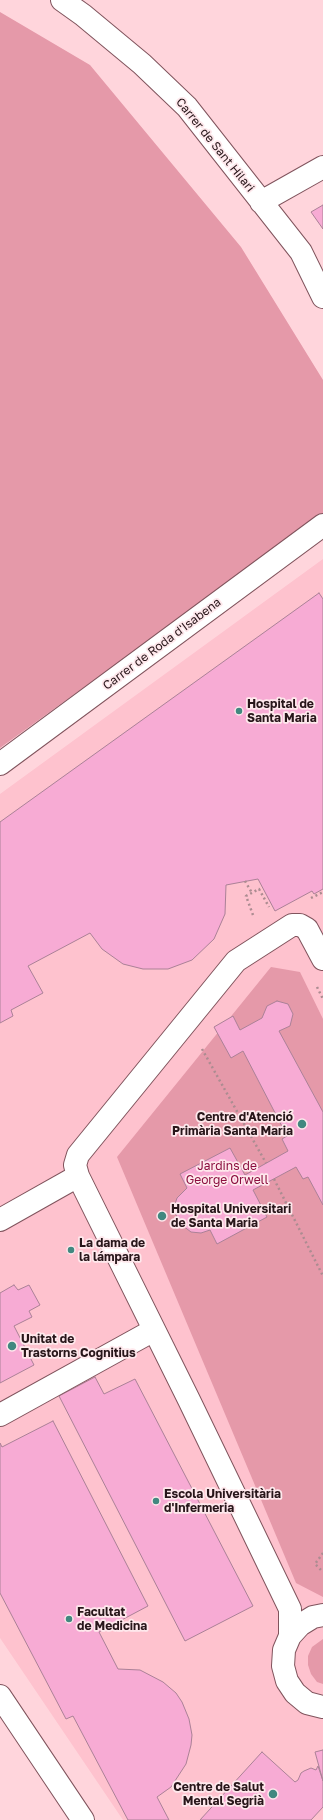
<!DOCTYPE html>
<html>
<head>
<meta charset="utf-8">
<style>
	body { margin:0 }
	canvas { display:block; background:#ffd5dc }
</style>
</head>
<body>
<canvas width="323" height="1820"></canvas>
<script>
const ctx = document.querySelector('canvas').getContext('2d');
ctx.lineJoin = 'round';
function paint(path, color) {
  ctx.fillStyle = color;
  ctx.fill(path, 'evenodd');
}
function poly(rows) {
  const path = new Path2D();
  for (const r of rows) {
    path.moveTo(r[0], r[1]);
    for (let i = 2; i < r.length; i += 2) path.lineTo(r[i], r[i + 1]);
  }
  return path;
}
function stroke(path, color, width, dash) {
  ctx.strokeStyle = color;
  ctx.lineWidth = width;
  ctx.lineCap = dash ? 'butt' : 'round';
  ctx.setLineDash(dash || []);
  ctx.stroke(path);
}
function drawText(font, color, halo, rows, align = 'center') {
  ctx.font = font + ' "Golos Text",sans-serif';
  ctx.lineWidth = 3.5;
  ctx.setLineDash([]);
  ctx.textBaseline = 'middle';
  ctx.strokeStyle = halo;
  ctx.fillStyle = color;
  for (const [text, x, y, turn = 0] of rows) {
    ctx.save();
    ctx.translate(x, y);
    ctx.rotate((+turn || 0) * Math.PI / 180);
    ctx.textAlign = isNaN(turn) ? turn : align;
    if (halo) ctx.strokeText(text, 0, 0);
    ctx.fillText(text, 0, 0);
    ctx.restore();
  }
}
paint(poly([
	[323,559,323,1820,123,1820,0,1638,0,794]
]), '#fec2ce');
paint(poly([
	[0,12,90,65,241,247,323,380,323,514,0,748],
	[271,967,300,972,323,1019,323,1597,296,1583,117,1157],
	[323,1639,323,1684,317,1682,311,1674,308,1665,308,1656,312,1647]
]), '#e599a9');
const building = poly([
	[323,205,323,229,311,212,323,205],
	[319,593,323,599,323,889,314,894,312,891,275,911,258,879,226,885,225,914,214,939,192,960,168,969,143,969,123,964,102,949,90,933,28,966,43,993,11,1010,13,1016,0,1023,0,822,319,593],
	[277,1001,288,1004,293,1014,290,1026,279,1031,323,1112,323,1205,308,1177,303,1179,296,1167,253,1190,267,1217,217,1244,210,1230,201,1233,191,1232,178,1222,174,1207,177,1198,187,1188,180,1174,230,1148,245,1175,288,1151,282,1139,287,1136,243,1051,231,1058,214,1027,233,1016,240,1030,262,1018,267,1006,277,1001],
	[14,1285,18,1290,29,1285,40,1305,29,1311,32,1317,14,1326,34,1365,0,1383,0,1293,14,1285],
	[95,1377,104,1394,135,1379,253,1606,185,1641,59,1396,95,1377],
	[53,1421,148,1606,99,1632,118,1669,140,1670,163,1682,176,1693,182,1702,189,1719,192,1735,191,1745,186,1764,171,1787,157,1797,169,1820,128,1820,73,1716,66,1719,0,1593,0,1443,2,1447,53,1421],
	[323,1750,323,1781,315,1752,323,1750],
	[262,1752,295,1782,298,1780,301,1773,304,1771,311,1768,316,1770,318,1766,323,1781,323,1807,311,1820,200,1820,262,1752]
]);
paint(building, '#f7abd4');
stroke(building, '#ab8197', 1);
const minor = poly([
	[62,0,83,15,142,64,187,107,301,252,323,297],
	[261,202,323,167],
	[0,764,323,525],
	[0,1220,78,1176],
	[0,1415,154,1330],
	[323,1615,313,1617,300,1625,290,1636,284,1650,283,1666,287,1681,295,1693,307,1703,323,1707],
	[290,1636,290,1609,189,1400,78,1176,75,1165,78,1155,236,961,292,925,300,925,307,929,323,959],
	[0,1696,83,1820]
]);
stroke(minor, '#80545d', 24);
stroke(poly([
	[245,881,252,893],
	[311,898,323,892],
	[253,915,246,896,259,889,269,907],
	[317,987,323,999],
	[202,1049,266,1163],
	[274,1179,323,1276],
	[323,1553,315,1564,323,1572]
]), '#ac8c91', 2.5, [2, 3]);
stroke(minor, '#fff', 22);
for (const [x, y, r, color] of [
	[239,711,4,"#428880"],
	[302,1124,5,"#428880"],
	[162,1216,5,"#428880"],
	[71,1250,4,"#428880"],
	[12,1346,5,"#428880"],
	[156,1501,4,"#428880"],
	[69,1619,4,"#428880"],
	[273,1794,5,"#428880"]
]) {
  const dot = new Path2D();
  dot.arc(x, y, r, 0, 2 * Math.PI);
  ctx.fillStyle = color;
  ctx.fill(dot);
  stroke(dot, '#fee8ec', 1.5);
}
drawText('12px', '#28161a', '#fee8ec', [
	["Carrer de Sant Hilari",215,145,51],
	["Carrer de Roda d'Isabena",162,644,-37]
]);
drawText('bold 12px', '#28161a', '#fee8ec', [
	["Hospital de",247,704],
	["Santa Maria",247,718],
	["Centre d'Atenció",293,1117,"right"],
	["Primària Santa Maria",293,1131,"right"],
	["Hospital Universitari",171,1209],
	["de Santa Maria",171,1223],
	["La dama de",79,1243],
	["la lámpara",79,1257],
	["Unitat de",21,1339],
	["Trastorns Cognitius",21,1353],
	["Escola Universitària",164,1494],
	["d'Infermeria",164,1508],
	["Facultat",77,1612],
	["de Medicina",77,1626],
	["Centre de Salut",264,1787,"right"],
	["Mental Segrià",264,1801,"right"]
], 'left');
drawText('12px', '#8b0e3f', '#fee8ec', [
	["Jardins de",227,1166],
	["George Orwell",227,1180]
]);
</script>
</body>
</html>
